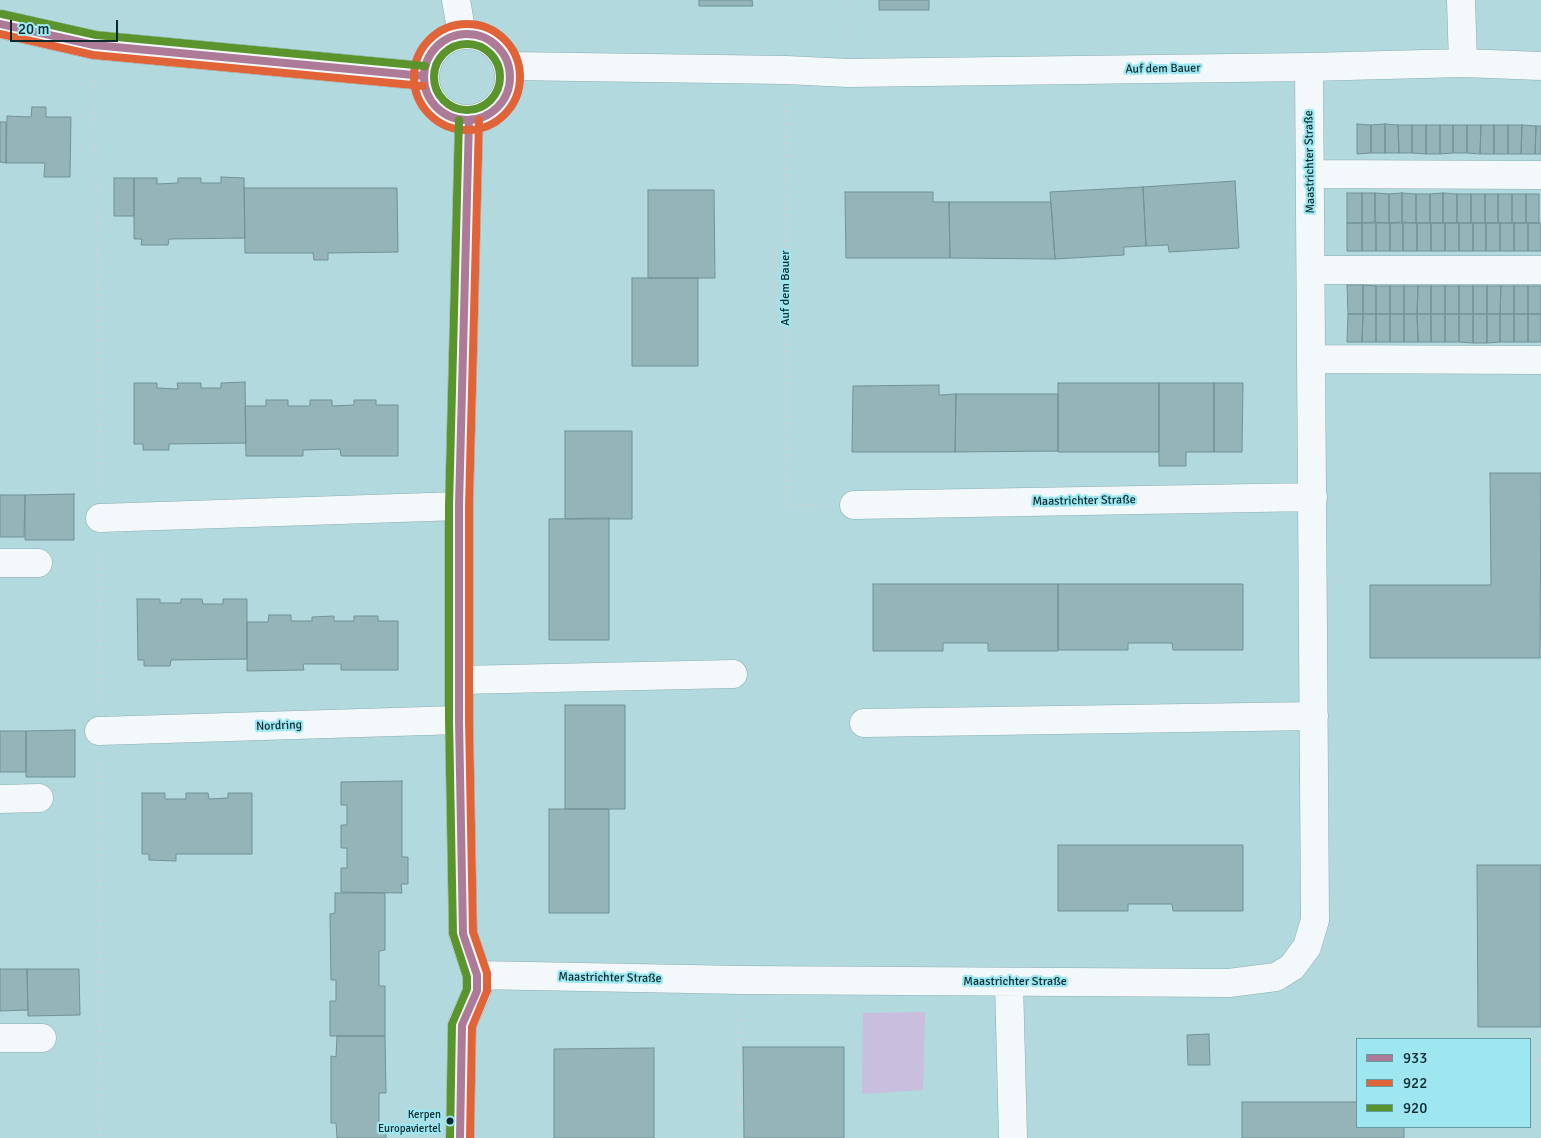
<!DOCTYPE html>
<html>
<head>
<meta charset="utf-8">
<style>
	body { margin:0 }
	#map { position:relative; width:1541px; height:1138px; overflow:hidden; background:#b1d9de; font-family:Signika,sans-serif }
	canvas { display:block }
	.legend { position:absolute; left:1356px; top:1038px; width:175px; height:90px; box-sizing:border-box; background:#9ee7f1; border:1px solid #639ba3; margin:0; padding:6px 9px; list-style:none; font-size:15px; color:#0b2a2e }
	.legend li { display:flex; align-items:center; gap:10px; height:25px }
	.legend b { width:25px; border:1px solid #639ba3 }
	.scale { position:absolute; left:10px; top:20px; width:108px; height:22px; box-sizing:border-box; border:2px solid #0b2a2e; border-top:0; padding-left:6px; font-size:15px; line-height:18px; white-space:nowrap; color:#0b2a2e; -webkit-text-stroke:4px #9ee7f1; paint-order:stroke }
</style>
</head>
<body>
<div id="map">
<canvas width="1541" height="1138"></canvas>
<ul class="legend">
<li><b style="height:6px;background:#ad7b97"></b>933</li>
<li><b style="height:6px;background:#e16438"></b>922</li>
<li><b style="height:6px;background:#5b942d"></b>920</li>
</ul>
<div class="scale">20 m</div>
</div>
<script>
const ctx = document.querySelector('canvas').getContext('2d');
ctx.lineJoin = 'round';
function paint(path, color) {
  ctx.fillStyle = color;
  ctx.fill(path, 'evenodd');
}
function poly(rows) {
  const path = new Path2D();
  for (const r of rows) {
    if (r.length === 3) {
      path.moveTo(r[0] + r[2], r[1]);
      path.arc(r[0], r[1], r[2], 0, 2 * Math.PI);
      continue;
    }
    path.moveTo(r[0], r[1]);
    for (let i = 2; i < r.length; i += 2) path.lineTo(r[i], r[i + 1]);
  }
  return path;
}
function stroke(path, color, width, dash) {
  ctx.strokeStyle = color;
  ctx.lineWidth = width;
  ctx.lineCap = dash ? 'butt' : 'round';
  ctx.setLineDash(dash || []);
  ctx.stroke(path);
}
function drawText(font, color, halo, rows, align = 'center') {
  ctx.font = font + ' Signika,sans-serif';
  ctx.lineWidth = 4.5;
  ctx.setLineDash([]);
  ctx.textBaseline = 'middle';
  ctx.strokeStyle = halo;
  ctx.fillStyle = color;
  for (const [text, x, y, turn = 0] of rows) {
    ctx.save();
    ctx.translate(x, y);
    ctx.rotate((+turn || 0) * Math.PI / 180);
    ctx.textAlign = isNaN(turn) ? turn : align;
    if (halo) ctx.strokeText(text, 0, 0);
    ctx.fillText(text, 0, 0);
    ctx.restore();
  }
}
paint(poly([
	[925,1012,923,1090,862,1094,863,1013]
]), '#cabede');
const building = poly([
	[699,0,752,0,753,6,699,6,699,0],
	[879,0,929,0,929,10,879,10,879,0],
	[32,107,46,107,46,117,71,117,70,177,44,177,45,163,6,163,7,116,31,117,32,107],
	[0,122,6,122,6,163,0,162,0,122],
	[1357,124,1371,125,1371,153,1357,154,1357,124],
	[1385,124,1398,125,1399,153,1385,153,1385,124],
	[1385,124,1385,153,1371,153,1371,125,1385,124],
	[1398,125,1412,125,1412,153,1399,153,1398,125],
	[1412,125,1426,125,1426,154,1412,153,1412,125],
	[1426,125,1440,125,1440,154,1426,154,1426,125],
	[1440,125,1453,125,1453,153,1440,154,1440,125],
	[1453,125,1467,125,1467,153,1453,153,1453,125],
	[1467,125,1481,125,1480,154,1467,153,1467,125],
	[1481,125,1494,125,1494,154,1480,154,1481,125],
	[1494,125,1508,125,1508,154,1494,154,1494,125],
	[1508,125,1522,125,1521,154,1508,154,1508,125],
	[1522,125,1536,126,1535,154,1521,154,1522,125],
	[1536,126,1541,126,1541,154,1535,154,1536,126],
	[221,177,244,178,245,238,169,239,168,245,141,245,142,239,134,239,134,178,157,178,157,184,178,183,178,178,201,178,201,183,221,183,221,177],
	[114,178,134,178,134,216,114,216,114,178],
	[1235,181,1239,248,1169,252,1168,245,1146,246,1143,187,1235,181],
	[1143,187,1146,246,1124,247,1124,255,1055,259,1050,192,1143,187],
	[244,188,397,188,398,252,328,253,328,260,314,260,313,253,245,253,244,188],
	[648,190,714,190,715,278,648,278,648,190],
	[845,192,933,192,933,202,949,202,950,258,846,258,845,192],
	[1347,193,1362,193,1362,223,1347,223,1347,193],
	[1362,193,1375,193,1375,222,1362,223,1362,193],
	[1375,193,1389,194,1389,223,1375,222,1375,193],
	[1402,193,1402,222,1389,223,1389,194,1402,193],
	[1402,193,1416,194,1416,223,1402,222,1402,193],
	[1443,193,1457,194,1457,223,1443,223,1443,193],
	[1443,193,1443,223,1430,223,1430,194,1443,193],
	[1416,194,1430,194,1430,223,1416,223,1416,194],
	[1457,194,1471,194,1471,223,1457,223,1457,194],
	[1471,194,1485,194,1485,223,1471,223,1471,194],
	[1485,194,1498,194,1498,223,1485,223,1485,194],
	[1498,194,1512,194,1512,223,1498,223,1498,194],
	[1512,194,1526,194,1526,223,1512,223,1512,194],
	[1526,194,1539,194,1539,223,1526,223,1526,194],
	[949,202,1051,202,1055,259,950,258,949,202],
	[1347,223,1362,223,1362,251,1347,251,1347,223],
	[1362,223,1376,223,1376,251,1362,251,1362,223],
	[1376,223,1390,223,1390,251,1376,251,1376,223],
	[1390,223,1403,223,1403,251,1390,251,1390,223],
	[1403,223,1417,223,1417,251,1403,251,1403,223],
	[1417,223,1431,223,1431,251,1417,251,1417,223],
	[1431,223,1445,223,1445,251,1431,251,1431,223],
	[1445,223,1459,223,1459,251,1445,251,1445,223],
	[1459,223,1473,223,1473,251,1459,251,1459,223],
	[1473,223,1486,223,1486,251,1473,251,1473,223],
	[1486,223,1500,223,1500,251,1486,251,1486,223],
	[1500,223,1514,223,1514,251,1500,251,1500,223],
	[1514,223,1528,223,1528,251,1514,251,1514,223],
	[1528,223,1541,223,1541,251,1528,251,1528,223],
	[632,278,698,278,698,366,632,366,632,278],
	[1347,285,1363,285,1363,314,1348,314,1347,285],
	[1363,285,1376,286,1376,314,1363,314,1363,285],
	[1376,286,1390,286,1390,314,1376,314,1376,286],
	[1390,286,1404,286,1404,314,1390,314,1390,286],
	[1404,286,1418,286,1417,314,1404,314,1404,286],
	[1418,286,1431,286,1431,314,1417,314,1418,286],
	[1431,286,1445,286,1445,314,1431,314,1431,286],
	[1445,286,1459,286,1459,314,1445,314,1445,286],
	[1459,286,1473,286,1473,314,1459,314,1459,286],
	[1473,286,1487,286,1487,314,1473,314,1473,286],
	[1487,286,1501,286,1500,314,1487,314,1487,286],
	[1501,286,1514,286,1514,314,1500,314,1501,286],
	[1514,286,1528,286,1528,314,1514,314,1514,286],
	[1528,286,1541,286,1541,314,1528,314,1528,286],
	[1348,314,1363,314,1362,342,1347,342,1348,314],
	[1363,314,1376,314,1376,342,1362,342,1363,314],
	[1376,314,1390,314,1390,342,1376,342,1376,314],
	[1390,314,1404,314,1404,342,1390,342,1390,314],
	[1404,314,1417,314,1418,342,1404,342,1404,314],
	[1417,314,1431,314,1431,342,1418,342,1417,314],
	[1431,314,1445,314,1445,342,1431,342,1431,314],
	[1445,314,1459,314,1459,342,1445,342,1445,314],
	[1459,314,1473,314,1473,343,1459,342,1459,314],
	[1473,314,1487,314,1487,343,1473,343,1473,314],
	[1487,314,1500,314,1500,342,1487,343,1487,314],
	[1500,314,1514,314,1514,342,1500,342,1500,314],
	[1514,314,1528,314,1528,342,1514,342,1514,314],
	[1528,314,1541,314,1541,342,1528,342,1528,314],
	[245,382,246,443,169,444,169,450,143,450,143,444,134,444,134,383,157,383,157,388,178,389,177,383,201,383,201,388,221,388,221,383,245,382],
	[1058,383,1159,383,1159,452,1058,452,1058,383],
	[1159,383,1214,383,1214,452,1186,452,1186,466,1159,466,1159,383],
	[1214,383,1243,383,1242,452,1214,452,1214,383],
	[939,385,939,395,956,394,955,452,852,452,853,386,939,385],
	[956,394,1058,394,1058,451,955,452,956,394],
	[266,400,288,400,288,406,310,406,310,400,332,400,332,406,354,405,354,400,376,400,376,405,398,405,398,456,341,456,340,449,303,450,303,456,246,456,245,406,266,406,266,400],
	[565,431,632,431,632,519,565,519,565,431],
	[1490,473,1541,473,1540,658,1370,658,1370,585,1491,585,1490,473],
	[74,494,74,540,25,540,25,495,74,494],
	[0,495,25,495,24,537,0,537,0,495],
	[609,518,609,640,549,640,549,519,609,518],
	[873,584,1058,584,1058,651,988,651,988,643,943,643,943,651,873,651,873,584],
	[1058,584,1243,584,1243,650,1173,650,1172,643,1128,643,1128,650,1058,650,1058,584],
	[137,599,160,599,160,603,181,603,181,599,202,599,203,604,223,604,223,599,247,599,247,659,171,660,170,666,144,666,144,660,138,660,137,599],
	[269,615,291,615,291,621,312,621,312,617,334,616,334,621,354,621,354,616,378,616,378,621,398,621,398,670,341,670,341,664,303,664,304,670,247,671,247,622,268,622,269,615],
	[565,705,625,705,625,809,565,809,565,705],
	[75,730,75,777,26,777,26,731,75,730],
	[0,731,26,731,26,772,0,772,0,731],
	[402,781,402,857,408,857,408,884,401,884,402,893,341,892,341,868,347,868,347,848,341,848,341,825,347,825,347,805,341,805,341,782,402,781],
	[142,793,165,793,165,799,186,799,186,793,208,793,209,799,228,798,228,793,252,793,252,854,176,854,176,861,149,860,149,854,142,854,142,793],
	[549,809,609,809,609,913,549,913,549,809],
	[1058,845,1243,845,1243,911,1173,911,1172,904,1128,904,1128,911,1058,911,1058,845],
	[1477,865,1541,865,1541,1027,1478,1027,1477,865],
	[335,893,385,893,385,950,379,951,379,986,385,986,385,1036,330,1036,330,1001,336,1001,336,980,331,980,330,914,335,913,335,893],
	[0,969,27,969,28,1010,0,1011,0,969],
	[27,969,79,969,80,1015,28,1016,27,969],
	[1209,1034,1210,1065,1188,1065,1187,1035,1209,1034],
	[337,1036,385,1036,386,1093,379,1093,379,1130,386,1130,386,1138,337,1138,336,1123,331,1123,331,1056,336,1057,337,1036],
	[743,1047,844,1047,844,1138,744,1138,743,1047],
	[654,1048,654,1138,554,1138,554,1049,654,1048],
	[1242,1102,1357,1102,1357,1127,1404,1127,1404,1138,1242,1138,1242,1102]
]);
paint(building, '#94b4b8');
stroke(building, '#719296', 1);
const minor = poly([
	[456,0,462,35],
	[1461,0,1463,63],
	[0,24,94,45,424,76],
	[467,77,42],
	[509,66,786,70,848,73,1309,67,1463,63,1541,66],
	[1310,174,1541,175],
	[1311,270,1541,270],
	[1312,359,1541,360],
	[854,505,1313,497],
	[100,518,459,506],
	[0,563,38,563],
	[460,680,733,674],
	[864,723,1314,716],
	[99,731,459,720],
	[0,799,39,798],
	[477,975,741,980,1229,983,1276,977,1292,967,1307,947,1315,920,1309,67],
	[1009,982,1013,1138],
	[0,1038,42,1038],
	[460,1138,462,1025,477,991,477,975,463,934,459,720,459,506,469,120]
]);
stroke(minor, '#8cacb0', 29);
stroke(poly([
	[848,40,848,0],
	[95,79,100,485],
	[786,103,787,506,823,505],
	[99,700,100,551],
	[99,763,100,1138],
	[1530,1060,1541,1060],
	[737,1138,740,1011]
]), '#c7d4d6', 3, [2.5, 4]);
stroke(minor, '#f3f9fa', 28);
stroke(poly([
	[0,24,94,45,424,76],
	[467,77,43],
	[460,1138,462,1025,477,991,477,975,463,934,459,720,459,506,469,120]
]), '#ad7b97', 8);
stroke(poly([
	[467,77,53],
	[0,34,93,55,423,86],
	[470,1138,472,1027,487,991,487,973,473,932,469,720,469,506,479,120]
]), '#e16438', 8);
stroke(poly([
	[2,14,96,35,425,66],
	[467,77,33],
	[450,1138,452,1024,467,989,467,977,453,934,449,720,449,506,459,120]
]), '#5b942d', 8);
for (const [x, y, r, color] of [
	[450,1121,4.5,"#0b2a2e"]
]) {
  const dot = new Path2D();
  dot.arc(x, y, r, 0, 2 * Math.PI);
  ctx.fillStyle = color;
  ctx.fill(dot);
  stroke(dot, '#9ee7f1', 2);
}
drawText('11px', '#0b2a2e', '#9ee7f1', [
	["Kerpen",441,1115],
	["Europaviertel",441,1129]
], 'right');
drawText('12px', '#0b2a2e', '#9ee7f1', [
	["Auf dem Bauer",1163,69,-1],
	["Maastrichter Straße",1310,162,-91],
	["Auf dem Bauer",786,288,-90],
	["Maastrichter Straße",1084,501,-1],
	["Nordring",279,726,-2],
	["Maastrichter Straße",610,978,1],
	["Maastrichter Straße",1015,982]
]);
</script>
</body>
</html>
